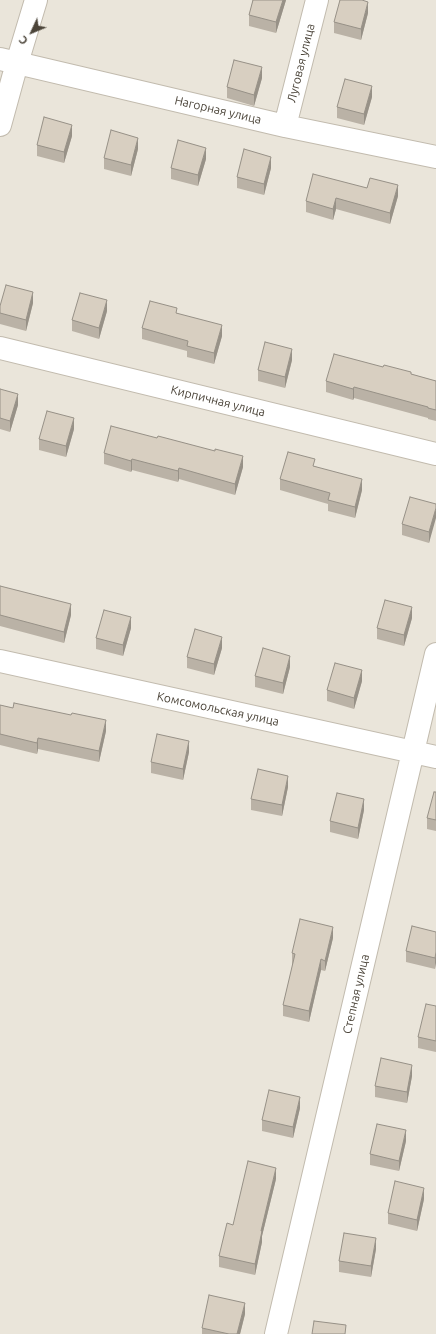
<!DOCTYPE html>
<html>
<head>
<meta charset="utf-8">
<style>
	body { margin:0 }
	#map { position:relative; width:436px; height:1334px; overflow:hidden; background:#f6f3ec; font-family:Ubuntu,sans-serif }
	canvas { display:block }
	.north { position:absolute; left:12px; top:12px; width:40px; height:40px; -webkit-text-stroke:3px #fff; paint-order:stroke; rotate:226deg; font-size:11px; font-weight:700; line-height:16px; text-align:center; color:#4b4439 }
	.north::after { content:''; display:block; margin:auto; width:14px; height:18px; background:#4b4439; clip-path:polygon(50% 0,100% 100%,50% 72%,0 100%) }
</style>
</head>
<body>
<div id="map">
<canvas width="436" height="1334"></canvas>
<div class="north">С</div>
</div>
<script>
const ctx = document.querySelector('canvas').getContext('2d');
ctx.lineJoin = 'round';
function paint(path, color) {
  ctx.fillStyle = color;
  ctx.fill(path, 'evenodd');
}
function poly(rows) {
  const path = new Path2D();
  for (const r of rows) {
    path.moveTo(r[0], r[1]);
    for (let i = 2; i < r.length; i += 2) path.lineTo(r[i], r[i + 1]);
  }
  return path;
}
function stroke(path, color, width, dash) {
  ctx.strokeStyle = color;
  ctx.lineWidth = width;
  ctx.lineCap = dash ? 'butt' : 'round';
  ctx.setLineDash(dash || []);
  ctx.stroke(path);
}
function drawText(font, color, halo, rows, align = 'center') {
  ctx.font = font + ' Ubuntu,sans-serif';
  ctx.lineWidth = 3;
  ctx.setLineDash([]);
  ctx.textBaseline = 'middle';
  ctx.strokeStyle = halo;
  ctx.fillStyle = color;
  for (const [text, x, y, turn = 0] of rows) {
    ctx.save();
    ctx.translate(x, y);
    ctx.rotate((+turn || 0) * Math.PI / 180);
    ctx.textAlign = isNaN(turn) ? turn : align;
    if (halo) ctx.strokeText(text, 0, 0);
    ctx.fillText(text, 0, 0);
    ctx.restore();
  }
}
paint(poly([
	[0,0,436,0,436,1334,0,1334]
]), '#eae5da');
const minor = poly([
	[0,59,285,126,436,157],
	[0,125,17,63,36,0],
	[285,126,317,0],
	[0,348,436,454],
	[0,661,436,757],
	[276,1334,436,654]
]);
stroke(minor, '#c2bbae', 24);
stroke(minor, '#fff', 22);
paint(poly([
	[253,0,286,0,276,33,249,26,249,15],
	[368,13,361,40,334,33,334,22],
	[262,78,254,106,227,98,227,87],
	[372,97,364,125,337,118,337,107],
	[72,136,64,163,37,156,37,145],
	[138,149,131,176,104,169,104,158],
	[206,159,198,186,171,179,171,168],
	[271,168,264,195,237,188,237,177],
	[367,188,398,196,390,224,336,209,333,220,306,212,306,201],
	[33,303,26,331,0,324,0,306],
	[107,311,99,339,72,331,72,320],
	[177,313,222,336,214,364,187,357,187,351,142,339,142,328],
	[292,360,285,388,258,381,258,370],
	[383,367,411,374,436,381,436,421,428,419,428,418,354,398,353,400,326,392,326,381],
	[0,389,18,405,10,432,0,429],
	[74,429,66,457,39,450,39,439],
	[104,453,243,467,235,495,179,479,178,482,132,470,131,472,104,464],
	[315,466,362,490,355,518,328,511,328,504,280,490,280,479],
	[436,504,429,543,402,535,402,524],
	[0,586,71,615,64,643,0,626],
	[412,618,404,646,377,639,377,628],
	[131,628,123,656,96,649,96,638],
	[222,648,214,675,187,668,187,657],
	[290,667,283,694,255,687,255,676],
	[362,681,354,709,327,701,327,690],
	[0,705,106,731,99,762,38,749,37,754,0,745],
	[189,752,183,780,151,773,151,762],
	[288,787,282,816,251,810,251,799],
	[436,792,436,831,427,829,427,818],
	[364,810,358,839,330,832,330,821],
	[436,932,435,969,406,962,406,951],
	[333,938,325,971,321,970,309,1022,283,1016,283,1005,293,964,292,964,292,953],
	[436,1006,436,1052,418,1048,418,1037],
	[412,1076,407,1103,375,1097,375,1086],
	[300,1108,293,1138,262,1131,262,1120],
	[406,1141,399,1171,370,1165,370,1154],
	[276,1179,262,1236,262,1242,255,1275,219,1267,219,1256,233,1225],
	[424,1199,417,1231,388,1224,388,1213],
	[376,1249,371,1277,339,1272,339,1261],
	[245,1314,240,1334,202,1334,202,1328]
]), '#bab2a6');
paint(poly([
	[283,0,286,0,276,33,276,22],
	[368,2,368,13,361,40,361,29],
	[262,67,262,78,254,106,254,95],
	[372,86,372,97,364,125,364,114],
	[72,125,72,136,64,163,64,152],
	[138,138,138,149,131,176,131,165],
	[206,148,206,159,198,186,198,175],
	[271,157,271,168,264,195,264,184],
	[398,185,398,196,390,224,390,213],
	[336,198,336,209,333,220,333,209],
	[33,292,33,303,26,331,26,320],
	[107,300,107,311,99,339,99,328],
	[222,325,222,336,214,364,214,353],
	[292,349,292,360,285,388,285,377],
	[354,387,354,398,353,400,353,389],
	[18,394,18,405,10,432,10,421],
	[74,418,74,429,66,457,66,446],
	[243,456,243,467,235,495,235,484],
	[132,459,132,470,131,472,131,461],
	[179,468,179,479,178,482,178,471],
	[362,479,362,490,355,518,355,507],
	[436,508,436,518,429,543,429,532],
	[71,604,71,615,64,643,64,632],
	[412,607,412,618,404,646,404,635],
	[131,617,131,628,123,656,123,645],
	[222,637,222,648,214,675,214,664],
	[290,656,290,667,283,694,283,683],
	[362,670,362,681,354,709,354,698],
	[106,720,106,731,99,762,99,751],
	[38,738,38,749,37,754,37,743],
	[189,741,189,752,183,780,183,769],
	[288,776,288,787,282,816,282,805],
	[364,799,364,810,358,839,358,828],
	[333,927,333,938,325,971,325,961],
	[436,952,436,963,435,969,435,958],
	[321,959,321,970,309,1022,309,1011],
	[412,1065,412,1076,407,1103,407,1092],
	[300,1097,300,1108,293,1138,293,1127],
	[406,1130,406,1141,399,1171,399,1161],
	[276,1168,276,1179,262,1236,262,1242,255,1275,255,1264,261,1231],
	[424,1188,424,1199,417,1231,417,1220],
	[376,1238,376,1249,371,1277,371,1266],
	[245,1303,245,1314,240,1334,237,1334]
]), '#979187');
const building = poly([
	[253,0,283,0,276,22,249,15,253,0],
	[340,0,362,0,368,2,361,29,334,22,340,0],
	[234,60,262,67,254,95,227,87,234,60],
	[345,79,372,86,364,114,337,107,345,79],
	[44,117,72,125,64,152,37,145,44,117],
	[111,130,138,138,131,165,104,158,111,130],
	[178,140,206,148,198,175,171,168,178,140],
	[244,149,271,157,264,184,237,177,244,149],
	[313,174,367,188,370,178,398,185,390,213,336,198,333,209,306,201,313,174],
	[6,285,33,292,26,320,0,313,0,306,6,285],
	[80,293,107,300,99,328,72,320,80,293],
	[150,301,177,308,176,313,222,325,214,353,187,346,188,341,142,328,150,301],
	[265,342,292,349,285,377,258,370,265,342],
	[334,354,383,367,384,365,411,372,411,374,436,381,436,410,428,408,428,407,354,387,353,389,326,381,334,354],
	[0,389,18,394,10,421,0,418,0,389],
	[47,411,74,418,66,446,39,439,47,411],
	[111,426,157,438,158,436,215,451,215,449,243,456,235,484,179,468,178,471,132,459,131,461,104,453,111,426],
	[288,452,315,459,313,466,362,479,355,507,328,500,330,493,280,479,288,452],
	[410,497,436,504,436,508,429,532,402,524,410,497],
	[0,586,71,604,64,632,0,615,0,586],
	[385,600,412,607,404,635,377,628,385,600],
	[104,610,131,617,123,645,96,638,104,610],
	[195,629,222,637,214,664,187,657,195,629],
	[263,648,290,656,283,683,255,676,263,648],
	[335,663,362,670,354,698,327,690,335,663],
	[14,703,71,715,72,713,106,720,99,751,38,738,37,743,0,734,0,705,13,708,14,703],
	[157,734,189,741,183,769,151,762,157,734],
	[258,769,288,776,282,805,251,799,258,769],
	[434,792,436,792,436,820,427,818,434,792],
	[337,793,364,799,358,828,330,821,337,793],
	[300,919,333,927,325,961,321,959,309,1011,283,1005,295,954,292,953,300,919],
	[412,926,436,932,436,952,435,958,406,951,412,926],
	[426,1004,436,1006,436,1041,418,1037,426,1004],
	[381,1058,412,1065,407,1092,375,1086,381,1058],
	[269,1090,300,1097,293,1127,262,1120,269,1090],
	[377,1124,406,1130,399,1161,370,1154,377,1124],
	[248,1161,276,1168,261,1231,262,1231,255,1264,219,1256,227,1223,233,1225,248,1161],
	[395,1181,424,1188,417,1220,388,1213,395,1181],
	[344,1233,376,1238,371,1266,339,1261,344,1233],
	[209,1295,245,1303,237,1334,229,1334,202,1328,209,1295],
	[314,1321,346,1325,345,1334,312,1334,314,1321]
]);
paint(building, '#d8cfc1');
stroke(building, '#979187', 1);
drawText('12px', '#4b4439', '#fff', [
	["Луговая улица",301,63,-76],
	["Нагорная улица",218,110,13],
	["Кирпичная улица",218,401,14],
	["Комсомольская улица",218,709,12],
	["Степная улица",356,994,-77]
]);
</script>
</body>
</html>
